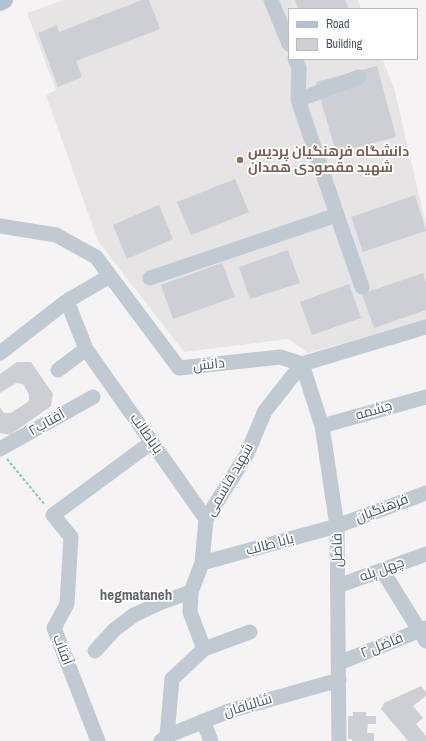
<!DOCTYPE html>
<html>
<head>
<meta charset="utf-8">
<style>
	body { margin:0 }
	#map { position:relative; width:426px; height:741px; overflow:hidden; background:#f5f3f3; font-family:"Archivo Narrow",sans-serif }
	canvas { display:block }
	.legend { position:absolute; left:288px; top:8px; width:130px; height:52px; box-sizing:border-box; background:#fff; border:1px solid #b7bbc0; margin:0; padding:5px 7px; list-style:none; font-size:12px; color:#4a5661 }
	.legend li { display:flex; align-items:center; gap:8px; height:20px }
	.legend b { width:20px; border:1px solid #b7bbc0 }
</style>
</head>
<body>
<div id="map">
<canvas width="426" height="741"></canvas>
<ul class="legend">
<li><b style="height:5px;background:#b3c2d1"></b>Road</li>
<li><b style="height:11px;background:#cdcfd5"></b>Building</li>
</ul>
</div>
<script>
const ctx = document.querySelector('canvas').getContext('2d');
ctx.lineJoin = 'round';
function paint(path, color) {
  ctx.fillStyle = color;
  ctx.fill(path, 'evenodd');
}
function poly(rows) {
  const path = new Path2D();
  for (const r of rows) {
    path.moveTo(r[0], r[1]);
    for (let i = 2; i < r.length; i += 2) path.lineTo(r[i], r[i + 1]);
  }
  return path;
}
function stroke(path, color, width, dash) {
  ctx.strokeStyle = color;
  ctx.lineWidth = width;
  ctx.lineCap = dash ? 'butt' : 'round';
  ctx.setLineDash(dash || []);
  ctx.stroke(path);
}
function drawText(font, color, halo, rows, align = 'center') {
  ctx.font = font + ' "Archivo Narrow",Cairo,sans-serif';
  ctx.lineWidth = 3.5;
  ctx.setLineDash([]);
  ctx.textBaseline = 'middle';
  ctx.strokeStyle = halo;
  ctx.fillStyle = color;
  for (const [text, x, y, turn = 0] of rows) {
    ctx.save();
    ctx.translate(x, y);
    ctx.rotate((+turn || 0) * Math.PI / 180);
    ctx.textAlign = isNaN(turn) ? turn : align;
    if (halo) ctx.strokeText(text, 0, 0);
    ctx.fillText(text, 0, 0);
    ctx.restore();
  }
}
paint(poly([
	[64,0,358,0,361,9,289,9,289,59,382,59,394,88,426,225,426,320,308,353,288,339,184,352,98,241,46,95,56,90,27,13]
]), '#e6e4e5');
paint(poly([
	[142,0,149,0,160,29,76,61,82,77,58,87,38,33,57,25,59,32],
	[295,0,345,0,349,9,298,9],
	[377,66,396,137,336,153,316,82],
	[235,179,249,212,191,235,177,202],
	[415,195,426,231,363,252,351,217],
	[159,205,173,239,127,259,113,225],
	[288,250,300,283,250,299,239,267],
	[222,263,235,297,173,319,161,285],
	[423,273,426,282,426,310,374,328,362,294],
	[349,284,361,318,312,335,300,302],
	[17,362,31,362,53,394,51,406,10,435,0,433,0,407,4,413,11,413,29,401,29,394,23,384,16,383,0,393,0,374],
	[421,686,426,692,426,696,413,706,423,718,416,724,426,736,426,741,408,741,381,709,384,703],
	[353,712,366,712,366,716,376,716,376,724,368,724,367,733,374,733,374,741,352,741,352,739,348,739,348,716,353,716]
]), '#cdcfd5');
stroke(poly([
	[7,459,45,505]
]), '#7ad0a6', 2, [3, 2]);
stroke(poly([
	[271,0,289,44],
	[298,100,359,77],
	[337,215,362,287],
	[0,226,56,235,96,257,179,368,280,357,302,364,426,327],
	[110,276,67,301,86,349,206,519],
	[150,278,337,215,298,100,299,68,295,59],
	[0,353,67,301],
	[302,364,322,426,337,526,339,741],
	[58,370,86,349],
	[322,426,426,397],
	[0,449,93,397],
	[202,563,337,526,426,493],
	[382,570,426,641],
	[338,586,426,554],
	[204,649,190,612,191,592,202,563,206,519,246,456,265,411,302,364],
	[95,651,114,630,134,615,162,602,191,592],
	[339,663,426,628],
	[203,721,211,741],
	[167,736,172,679,204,649,250,632],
	[98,741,54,628,67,604,71,537,53,515,152,442],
	[161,741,167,736,229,711,339,680]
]), '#c1cad2', 15);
stroke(poly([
	[0,2,4,0]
]), '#b3c2d1', 18);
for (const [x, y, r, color] of [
	[240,160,4,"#8d6e63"]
]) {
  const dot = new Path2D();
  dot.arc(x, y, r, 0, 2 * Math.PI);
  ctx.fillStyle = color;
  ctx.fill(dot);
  stroke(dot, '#fff', 1.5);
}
drawText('bold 14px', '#785e54', '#fff', [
	["دانشگاه فرهنگیان پردیس",248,152],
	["شهید مقصودی همدان",248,168]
], 'left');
drawText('14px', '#4a5661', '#fff', [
	["دانش",209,365,-6],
	["چشمه",374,411,-16],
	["آفتاب۲",47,423,-29],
	["باباطالب",146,434,55],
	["شهید قاسمی",230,480,-60],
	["فرهنگیان",382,509,-21],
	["بابا طالب",270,545,-15],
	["فاضل",338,550,-91],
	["چهل پله",382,570,-20],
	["فاضل ۲",382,646,-22],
	["آفتاب",62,650,69],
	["شالبافان",248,706,-17]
]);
drawText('bold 15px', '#5f6368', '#fff', [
	["hegmataneh",136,596]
]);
</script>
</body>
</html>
